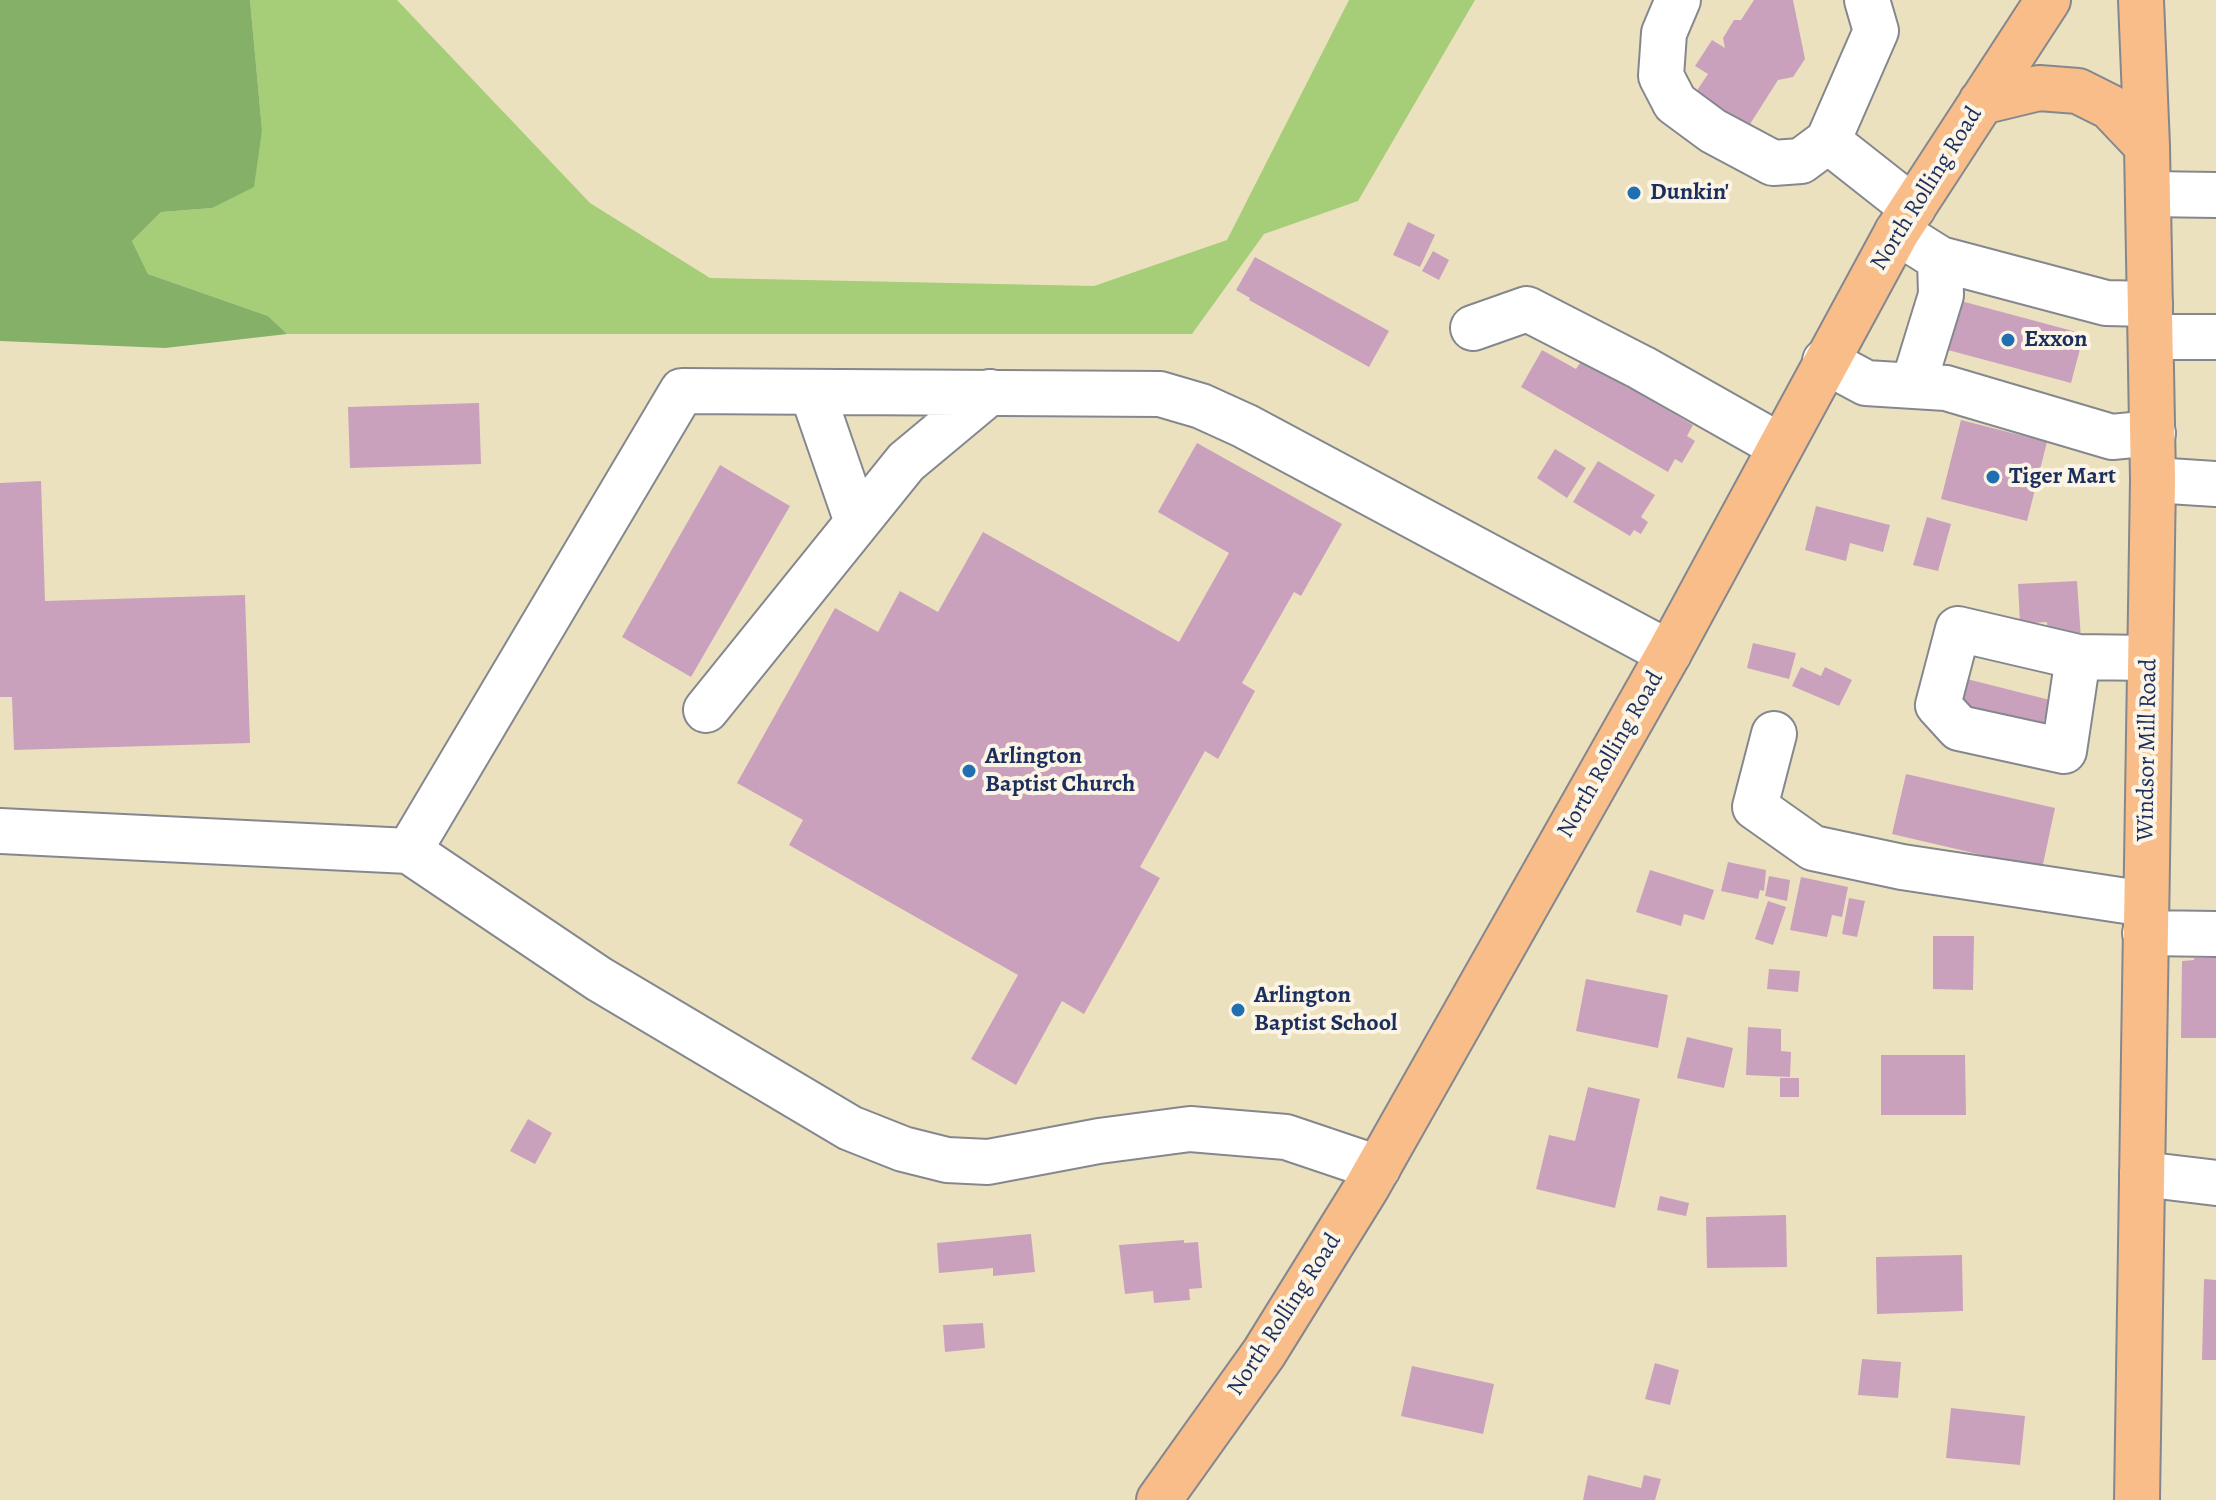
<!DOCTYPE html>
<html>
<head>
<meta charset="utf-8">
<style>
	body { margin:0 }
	canvas { display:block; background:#ece1bf }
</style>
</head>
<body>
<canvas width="2216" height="1500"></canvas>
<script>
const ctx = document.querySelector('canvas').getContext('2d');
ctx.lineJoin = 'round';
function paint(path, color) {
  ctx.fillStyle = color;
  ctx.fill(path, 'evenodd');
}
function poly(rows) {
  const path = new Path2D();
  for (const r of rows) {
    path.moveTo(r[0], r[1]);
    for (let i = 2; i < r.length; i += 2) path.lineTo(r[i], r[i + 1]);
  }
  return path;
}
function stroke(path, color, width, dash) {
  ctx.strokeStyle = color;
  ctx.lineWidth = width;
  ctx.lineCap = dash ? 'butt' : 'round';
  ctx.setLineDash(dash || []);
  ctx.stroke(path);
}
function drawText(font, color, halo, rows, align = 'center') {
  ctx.font = font + ' Alegreya,serif';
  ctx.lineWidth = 8;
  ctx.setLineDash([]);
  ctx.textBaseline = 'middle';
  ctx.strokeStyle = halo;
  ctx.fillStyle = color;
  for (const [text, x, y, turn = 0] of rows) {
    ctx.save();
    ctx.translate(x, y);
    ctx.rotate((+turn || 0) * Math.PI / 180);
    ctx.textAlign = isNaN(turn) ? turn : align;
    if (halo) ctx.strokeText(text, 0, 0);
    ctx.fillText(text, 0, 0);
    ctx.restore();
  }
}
paint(poly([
	[250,0,397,0,590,203,710,278,1094,286,1227,240,1349,0,1475,0,1358,201,1264,234,1192,334,287,334,268,316,148,274,132,241,161,212,212,208,262,130]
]), '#a6cd78');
paint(poly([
	[0,0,250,0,262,130,254,187,212,208,161,212,132,241,148,274,268,316,287,334,165,348,0,341]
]), '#84b068');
paint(poly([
	[1754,0,1793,0,1805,59,1793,77,1778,80,1745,132,1692,98,1708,74,1695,66,1712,40,1725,48,1723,38,1734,20,1741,20],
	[1408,222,1435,235,1420,267,1393,255],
	[1433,251,1449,260,1439,280,1422,271],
	[1255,257,1389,331,1369,367,1249,300,1250,298,1236,290],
	[1946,297,2084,334,2071,383,1933,346],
	[1542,350,1576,369,1582,360,1693,425,1687,436,1695,441,1682,463,1675,459,1668,472,1521,387],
	[479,403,481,464,350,468,348,407],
	[1961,420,2047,442,2027,521,1941,499],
	[1197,443,1342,524,1301,596,1294,592,1242,683,1255,691,1218,759,1205,751,1140,867,1160,878,1084,1014,1062,1001,1016,1085,971,1059,1018,975,789,845,803,820,737,783,835,608,878,632,900,591,938,612,983,532,1179,642,1229,553,1158,512],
	[1555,449,1586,468,1567,498,1537,478],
	[1598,461,1655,495,1641,517,1648,522,1641,534,1634,530,1630,536,1573,502],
	[720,465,790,506,691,677,622,637],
	[41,481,45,601,245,595,250,743,14,750,12,697,0,697,0,483],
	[1816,506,1890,525,1883,552,1850,543,1846,561,1805,550],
	[1927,517,1951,524,1938,571,1913,565],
	[2077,581,2081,639,2048,641,2047,622,2020,624,2018,584],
	[1753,643,1796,653,1789,679,1747,668],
	[1801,667,1821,676,1825,667,1852,680,1839,706,1792,686],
	[1967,679,2050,700,2040,736,1958,715],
	[1906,774,2055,808,2042,869,1892,834],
	[1728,862,1766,870,1764,891,1760,890,1758,899,1721,891],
	[1650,870,1714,890,1704,920,1684,914,1681,926,1636,912],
	[1769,876,1790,880,1787,901,1765,896],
	[1801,877,1848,887,1842,917,1832,915,1827,937,1790,930],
	[1849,898,1865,901,1857,937,1842,934],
	[1768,901,1786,907,1773,945,1755,939],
	[1933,936,1974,936,1973,990,1933,989],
	[2194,958,2216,958,2216,1038,2181,1038,2182,961,2194,960],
	[1769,969,1800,971,1798,992,1767,989],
	[1586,979,1668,995,1658,1048,1576,1031],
	[1748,1027,1781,1029,1781,1051,1791,1052,1790,1077,1746,1075],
	[1687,1037,1733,1048,1724,1088,1677,1078],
	[1881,1055,1965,1055,1966,1115,1881,1115],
	[1780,1078,1799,1078,1799,1097,1780,1097],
	[1588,1087,1640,1099,1615,1208,1536,1189,1549,1135,1575,1141],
	[528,1119,552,1133,535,1164,510,1151],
	[1660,1196,1689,1203,1686,1216,1657,1210],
	[1786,1215,1787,1267,1707,1268,1706,1217],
	[1031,1234,1035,1272,993,1276,993,1268,939,1273,937,1243],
	[1184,1240,1184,1243,1198,1242,1202,1288,1189,1289,1190,1300,1154,1303,1153,1291,1125,1294,1119,1245],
	[1962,1255,1963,1311,1877,1314,1876,1257],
	[2204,1279,2216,1280,2216,1360,2202,1360],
	[983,1323,985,1348,945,1352,943,1325],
	[1862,1359,1901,1362,1898,1398,1858,1395],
	[1655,1363,1679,1370,1670,1405,1645,1399],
	[1412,1366,1494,1384,1483,1434,1401,1416],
	[1951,1408,2025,1416,2020,1465,1946,1458],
	[1588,1475,1641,1488,1644,1475,1661,1479,1655,1500,1583,1500]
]), '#caa1bd');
const minor = poly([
	[1678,0,1664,33,1661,76,1675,103,1713,131,1773,163,1801,161,1828,141],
	[1867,0,1876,31,1828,141,1913,208],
	[2148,194,2216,195],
	[1897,232,1940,259,2106,303,2150,304],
	[1473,328,1527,309,1642,368,1780,446],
	[2151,337,2216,337],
	[1825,361,1866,383,1946,388,2112,437,2153,433],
	[1913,386,1941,295,1940,259],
	[812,392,857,522],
	[2153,480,2216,484],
	[2078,657,2064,751,1959,728,1938,705,1958,629,2078,657,2150,658],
	[706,710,906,462,990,392],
	[1774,734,1755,807,1813,848,1902,867,2146,904],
	[0,831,409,851,599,979,850,1128,903,1149,947,1160,988,1162,1099,1141,1190,1129,1286,1137,1378,1168],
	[409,851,682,391,1160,394,1201,406,1245,426,1669,653],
	[2145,933,2216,934],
	[2142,1174,2216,1183]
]);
const major = poly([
	[1981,102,2039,88,2078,91,2110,107,2147,146],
	[1159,1500,1264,1353,1367,1187,1669,653,1897,232,2048,0],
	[2137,1500,2153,480,2147,146,2141,0]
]);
stroke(minor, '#84888e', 48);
stroke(major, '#84888e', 48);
stroke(minor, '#fff', 44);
stroke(major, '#f8bd89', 44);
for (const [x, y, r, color] of [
	[1634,193,8,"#1f6fb2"],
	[2008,340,8,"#1f6fb2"],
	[1993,477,8,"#1f6fb2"],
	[969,771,8,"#1f6fb2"],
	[1238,1010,8,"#1f6fb2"]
]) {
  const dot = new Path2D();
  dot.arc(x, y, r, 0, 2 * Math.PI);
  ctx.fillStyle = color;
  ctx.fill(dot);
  stroke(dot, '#fcf5e5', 3);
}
drawText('24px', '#1b2f5e', '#fcf5e5', [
	["North Rolling Road",1927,189,-58],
	["Windsor Mill Road",2148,750,-89],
	["North Rolling Road",1611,755,-60],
	["North Rolling Road",1285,1315,-57]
]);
drawText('bold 24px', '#1b2f5e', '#fcf5e5', [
	["Dunkin'",1650,193],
	["Exxon",2024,340],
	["Tiger Mart",2009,477],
	["Arlington",985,757],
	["Baptist Church",985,785],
	["Arlington",1254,996],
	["Baptist School",1254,1024]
], 'left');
</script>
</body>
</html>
